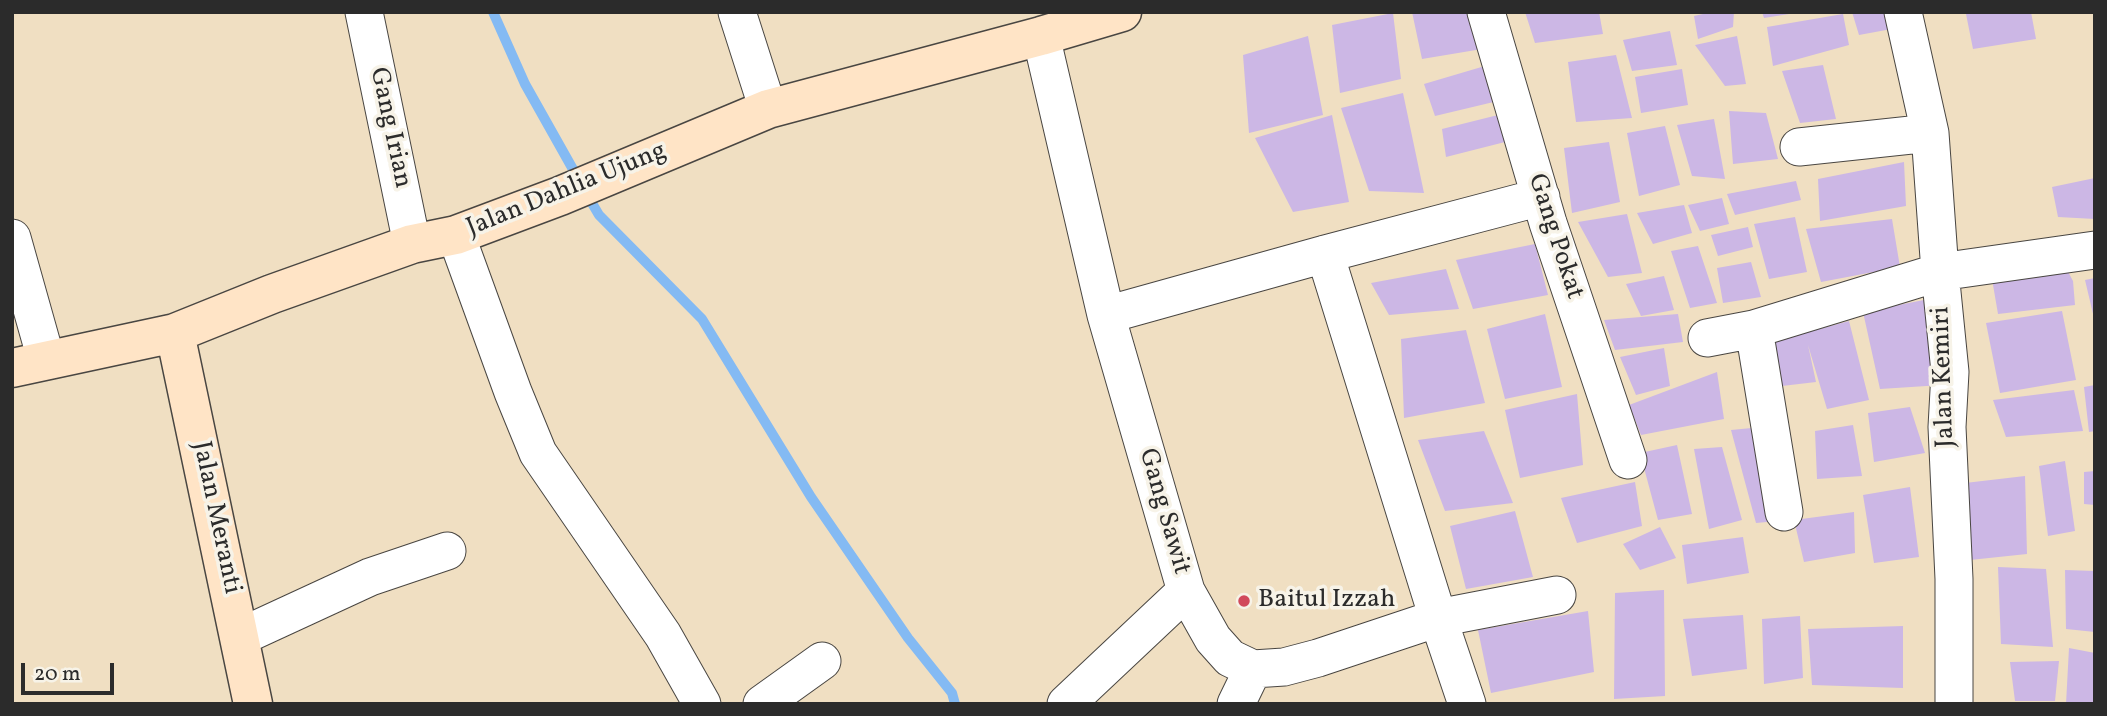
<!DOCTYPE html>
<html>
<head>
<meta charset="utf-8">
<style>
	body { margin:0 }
	#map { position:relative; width:2107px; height:716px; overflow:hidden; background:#f0dfc2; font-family:Vollkorn,serif }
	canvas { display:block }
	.frame { position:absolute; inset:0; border:14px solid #2b2b2b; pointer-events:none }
	.scale { position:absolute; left:21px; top:663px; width:93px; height:32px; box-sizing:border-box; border:4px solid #2b2b2b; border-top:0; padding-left:9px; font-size:21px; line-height:24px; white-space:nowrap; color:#2b2b2b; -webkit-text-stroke:5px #f7f3e8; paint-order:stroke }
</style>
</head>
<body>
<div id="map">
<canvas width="2107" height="716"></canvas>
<div class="frame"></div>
<div class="scale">20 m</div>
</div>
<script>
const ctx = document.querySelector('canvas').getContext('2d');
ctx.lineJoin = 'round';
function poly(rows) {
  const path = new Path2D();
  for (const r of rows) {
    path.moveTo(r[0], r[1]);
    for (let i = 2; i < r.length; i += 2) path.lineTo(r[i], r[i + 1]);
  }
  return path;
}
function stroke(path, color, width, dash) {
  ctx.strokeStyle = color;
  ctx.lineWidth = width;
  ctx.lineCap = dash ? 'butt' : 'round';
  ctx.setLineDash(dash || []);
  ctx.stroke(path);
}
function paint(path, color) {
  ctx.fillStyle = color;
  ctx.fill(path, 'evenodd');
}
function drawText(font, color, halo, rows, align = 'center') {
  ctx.font = font + ' Vollkorn,serif';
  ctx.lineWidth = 7;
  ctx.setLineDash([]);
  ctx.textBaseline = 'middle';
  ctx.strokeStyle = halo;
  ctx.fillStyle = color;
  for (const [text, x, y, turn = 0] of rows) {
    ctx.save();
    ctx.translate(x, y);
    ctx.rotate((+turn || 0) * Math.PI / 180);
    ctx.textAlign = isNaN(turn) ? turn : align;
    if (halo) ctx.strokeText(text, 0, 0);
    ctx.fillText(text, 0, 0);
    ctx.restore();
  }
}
stroke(poly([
	[493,12,525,84,579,180],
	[586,193,599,215,702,319,811,497,908,638,952,693,955,704]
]), '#84baf3', 10);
paint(poly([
	[1412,12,1474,12,1488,48,1422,59],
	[1525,12,1599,12,1603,34,1535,43],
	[1712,12,1734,12,1733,27,1698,39,1694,16],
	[1762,12,1789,12,1789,14,1764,18],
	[1852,12,1896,12,1897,28,1859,35],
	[1975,12,2031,12,2036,39,1973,49,1966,14],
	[1393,13,1401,79,1340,93,1332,25],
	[1843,14,1849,45,1773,66,1767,27],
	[1670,31,1677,65,1632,71,1623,40],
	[1308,36,1323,115,1249,133,1243,55],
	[1737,36,1746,84,1725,86,1695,45],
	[1616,55,1632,118,1576,122,1568,62],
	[1495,63,1502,100,1435,116,1424,84],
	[1823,65,1836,119,1800,123,1782,71],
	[1682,69,1688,105,1641,113,1635,77],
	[1403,93,1424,193,1369,191,1341,108],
	[1729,111,1766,113,1778,159,1733,164],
	[1502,114,1505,142,1446,157,1442,129],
	[1332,115,1349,202,1293,212,1255,138],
	[1714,119,1725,179,1692,176,1677,125],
	[1665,126,1680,185,1639,196,1627,133],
	[1609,142,1620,202,1572,213,1564,148],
	[1904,162,1906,206,1820,221,1818,179],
	[2095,178,2095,219,2058,217,2052,187],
	[1796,181,1801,200,1735,215,1727,194],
	[1722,198,1729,224,1700,231,1688,205],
	[1684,205,1692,233,1653,244,1637,213],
	[1627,214,1642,273,1608,277,1578,222],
	[1795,217,1807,272,1769,279,1754,224],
	[1892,219,1900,267,1821,282,1806,229],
	[1748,227,1753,247,1718,256,1711,235],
	[1535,244,1548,295,1473,309,1456,260],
	[1698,246,1717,303,1690,308,1671,251],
	[1751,262,1761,297,1723,303,1717,268],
	[2065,266,2073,281,2075,305,1998,314,1992,279],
	[1446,269,1459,309,1389,315,1371,283],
	[1664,276,1674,310,1641,316,1626,284],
	[2095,278,2095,318,2094,318,2085,280],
	[1934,298,1942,385,1880,389,1863,312],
	[2062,311,2076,380,2000,393,1986,323],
	[1545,314,1562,387,1505,399,1487,329],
	[1678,314,1683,342,1615,350,1604,320],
	[1849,321,1869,400,1827,409,1808,345,1816,382,1782,386,1773,334,1803,329,1804,333],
	[1466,330,1485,403,1404,418,1401,339],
	[1664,348,1670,386,1636,395,1620,357],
	[1717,372,1724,419,1641,435,1629,405],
	[2095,385,2095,431,2089,432,2084,387],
	[2074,390,2083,431,2006,437,1993,400],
	[1577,394,1583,465,1520,478,1505,410],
	[1910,407,1925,453,1874,462,1868,413],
	[1853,425,1862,476,1817,479,1815,431],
	[1762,427,1778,521,1756,523,1731,430],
	[1484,431,1513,503,1445,511,1418,440],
	[1677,445,1692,514,1658,520,1640,453],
	[1722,447,1742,520,1709,529,1694,449],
	[2065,461,2075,531,2048,536,2039,466],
	[2095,471,2095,505,2084,504,2084,472],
	[2025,476,2027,554,1970,560,1965,483],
	[1635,482,1642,526,1577,543,1561,498],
	[1910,487,1919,557,1874,563,1863,495],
	[1515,511,1533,577,1466,589,1450,526],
	[1854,512,1855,553,1804,562,1794,520],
	[1660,527,1676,558,1640,570,1623,544],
	[1743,537,1749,573,1687,584,1682,545],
	[1998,567,2046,569,2053,647,2001,644],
	[2065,570,2095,571,2095,632,2066,629],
	[1664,590,1665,696,1614,699,1615,593],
	[1588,611,1594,672,1491,693,1478,630],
	[1743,615,1747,669,1692,676,1683,619],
	[1800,616,1803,678,1764,684,1762,619],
	[1903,626,1903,688,1812,685,1808,629],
	[2069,648,2095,653,2095,704,2066,704],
	[2059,661,2055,701,2015,701,2010,662]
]), '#ccb7e5');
const street = poly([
	[364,12,412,244],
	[737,12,768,109],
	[1486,12,1548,223,1628,460],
	[1903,12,1930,133,1940,272,1950,372,1947,427,1954,579,1954,704],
	[1041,36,1106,315,1186,591,1213,639,1230,658,1253,669,1284,667,1318,658,1438,618,1557,595],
	[1799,147,1930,133],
	[456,235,513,392,538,453,663,635,702,704],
	[12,238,46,359],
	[1325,254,1438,618,1467,704],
	[1106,315,1325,254,1541,197],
	[1754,329,1784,512],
	[1707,338,1754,329,1940,272,2095,250],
	[240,637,370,577,447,551],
	[762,704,822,661],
	[1066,704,1186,591],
	[1236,704,1253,669]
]);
const secondary = poly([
	[175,333,253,704],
	[12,368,175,333,272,294,412,244,456,235,560,196,768,109,1041,36,1122,12]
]);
stroke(street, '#494642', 39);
stroke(secondary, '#494642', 41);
stroke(street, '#fff', 37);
stroke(secondary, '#ffe4c6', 38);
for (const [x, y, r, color] of [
	[1244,601,7,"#d1495b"]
]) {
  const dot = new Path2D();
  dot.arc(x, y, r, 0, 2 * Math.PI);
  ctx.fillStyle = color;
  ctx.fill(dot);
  stroke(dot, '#f7f3e8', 2.5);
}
drawText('26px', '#2b2b2b', '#f7f3e8', [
	["Gang Irian",389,128,78],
	["Jalan Dahlia Ujung",567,191,-22],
	["Gang Pokat",1554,237,72],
	["Jalan Kemiri",1945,377,-92],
	["Gang Sawit",1163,512,74],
	["Jalan Meranti",215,518,78]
]);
drawText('26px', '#2b2b2b', '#f7f3e8', [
	["Baitul Izzah",1258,601]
], 'left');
</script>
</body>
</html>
